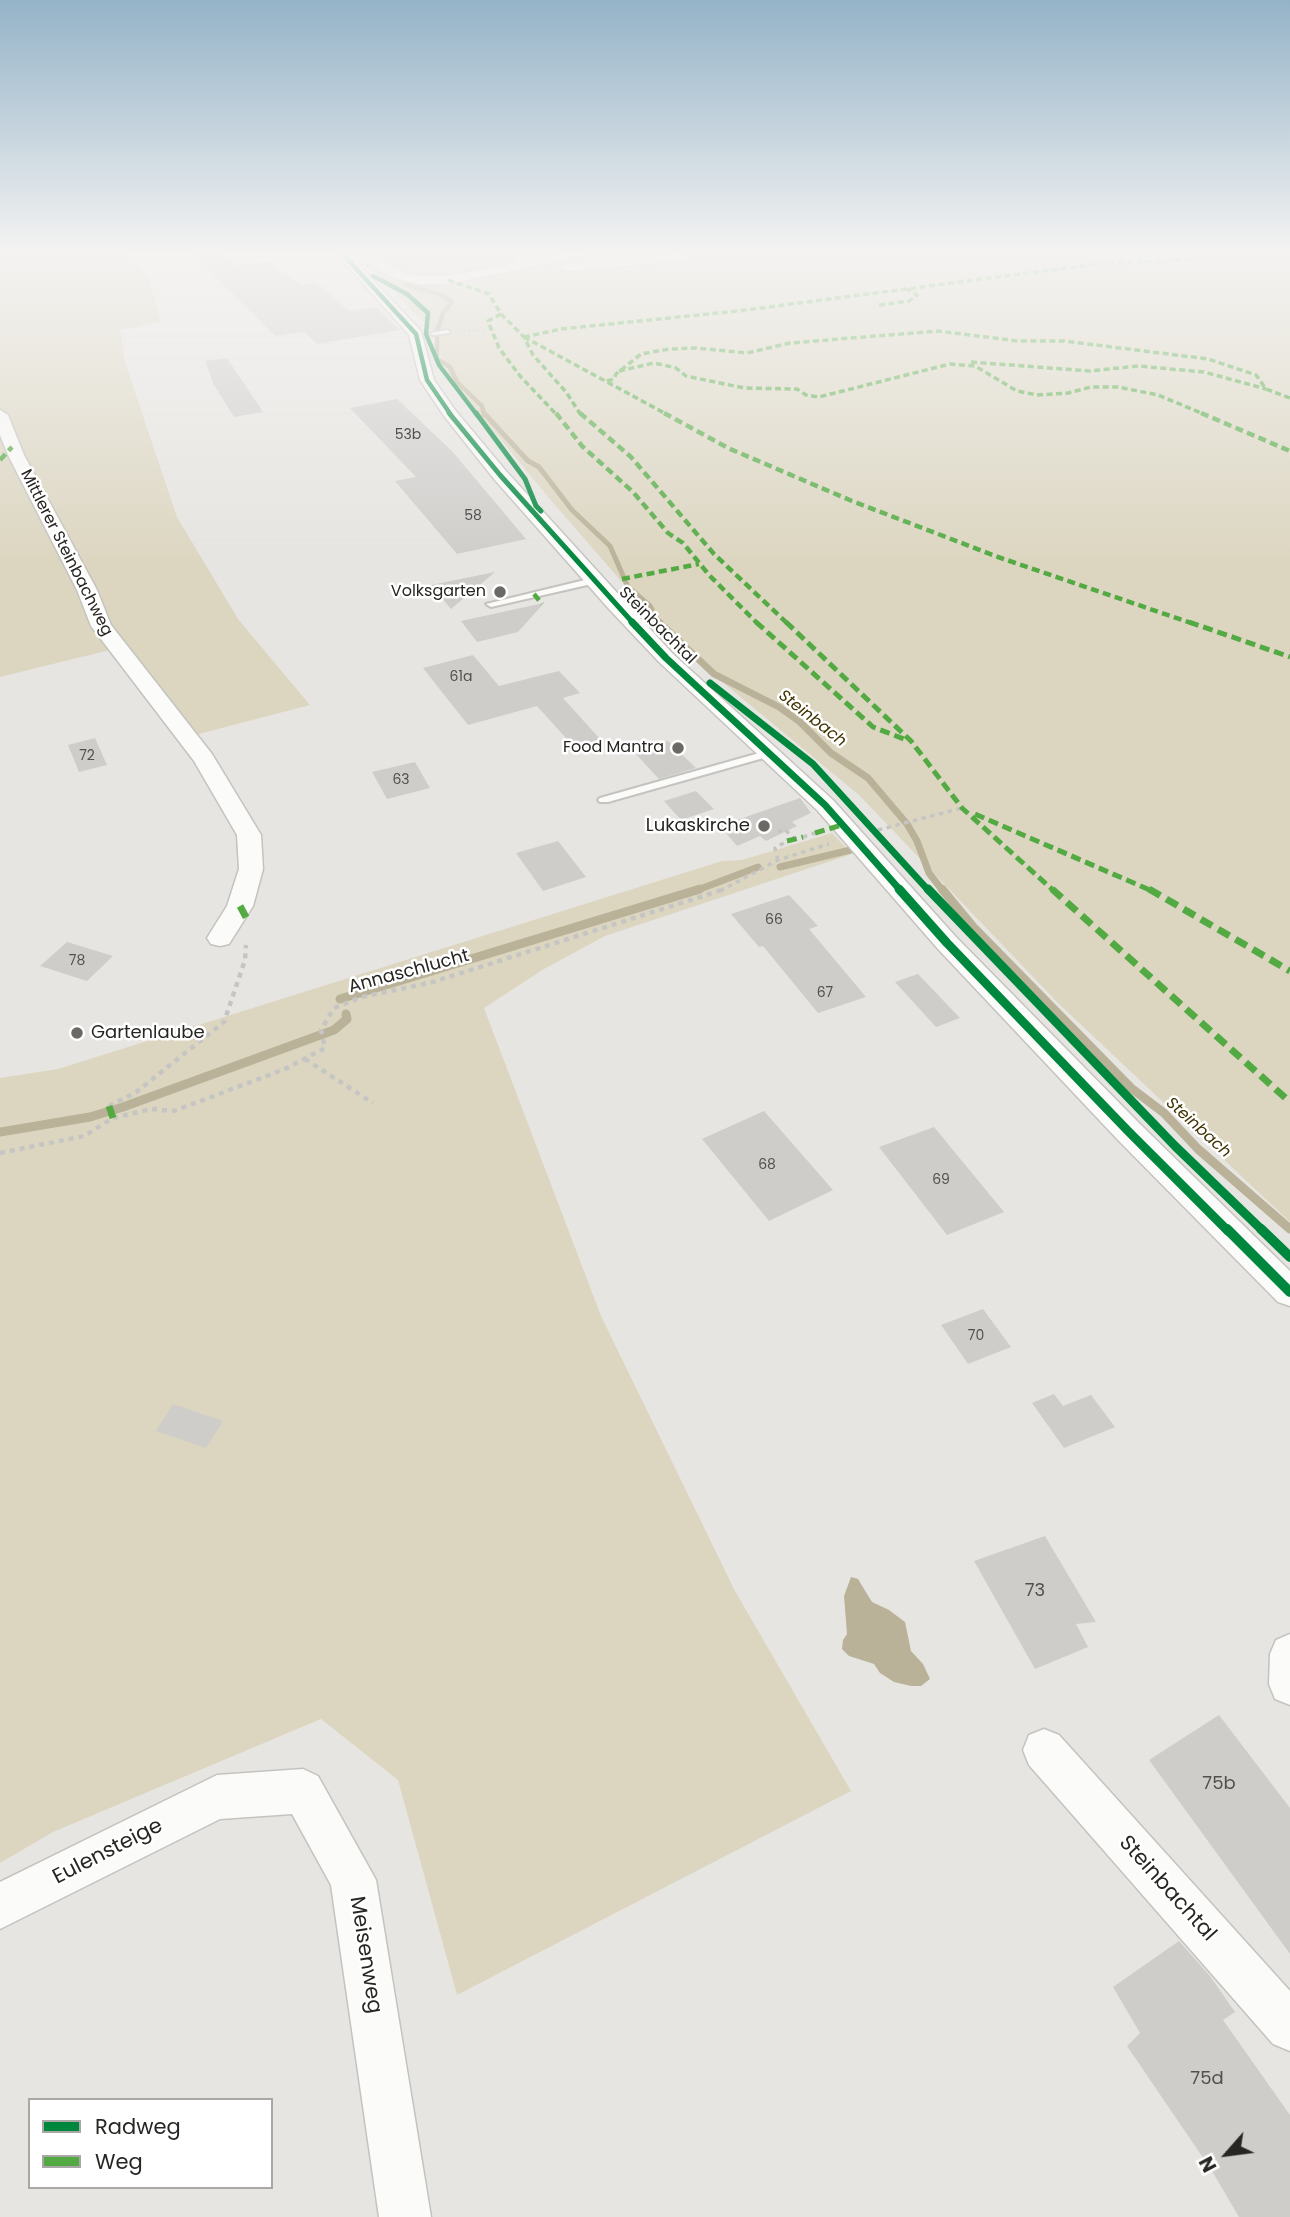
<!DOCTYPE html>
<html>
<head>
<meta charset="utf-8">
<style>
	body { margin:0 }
	#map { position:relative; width:1290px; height:2217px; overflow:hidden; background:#e7e5e1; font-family:Poppins,sans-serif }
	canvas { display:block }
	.legend { position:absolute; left:28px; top:2098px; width:245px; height:91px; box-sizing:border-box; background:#fff; border:2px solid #a9a8a7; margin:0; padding:9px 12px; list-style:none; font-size:21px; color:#272623 }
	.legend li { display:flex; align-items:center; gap:14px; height:35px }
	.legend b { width:35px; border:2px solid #a9a8a7 }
	.north { position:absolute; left:1192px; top:2119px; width:70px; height:70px; -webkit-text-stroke:5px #fff; paint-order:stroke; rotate:242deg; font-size:19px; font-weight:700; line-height:28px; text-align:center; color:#272623 }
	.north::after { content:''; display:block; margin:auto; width:24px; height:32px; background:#272623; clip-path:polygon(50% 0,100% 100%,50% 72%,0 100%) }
</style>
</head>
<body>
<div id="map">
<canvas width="1290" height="2217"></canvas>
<ul class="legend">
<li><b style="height:9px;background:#00873e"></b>Radweg</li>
<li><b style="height:9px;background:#53aa43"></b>Weg</li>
</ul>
<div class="north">N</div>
</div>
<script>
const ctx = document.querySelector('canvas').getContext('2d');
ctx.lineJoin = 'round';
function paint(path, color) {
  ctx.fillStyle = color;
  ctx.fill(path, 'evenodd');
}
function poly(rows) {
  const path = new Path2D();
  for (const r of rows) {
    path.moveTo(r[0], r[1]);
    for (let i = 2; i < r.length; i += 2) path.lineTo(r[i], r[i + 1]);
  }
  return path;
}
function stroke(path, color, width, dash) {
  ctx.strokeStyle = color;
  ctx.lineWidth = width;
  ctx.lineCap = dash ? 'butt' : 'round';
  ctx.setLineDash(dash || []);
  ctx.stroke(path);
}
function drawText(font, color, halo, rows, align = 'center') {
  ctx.font = font + ' Poppins,sans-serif';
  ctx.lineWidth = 5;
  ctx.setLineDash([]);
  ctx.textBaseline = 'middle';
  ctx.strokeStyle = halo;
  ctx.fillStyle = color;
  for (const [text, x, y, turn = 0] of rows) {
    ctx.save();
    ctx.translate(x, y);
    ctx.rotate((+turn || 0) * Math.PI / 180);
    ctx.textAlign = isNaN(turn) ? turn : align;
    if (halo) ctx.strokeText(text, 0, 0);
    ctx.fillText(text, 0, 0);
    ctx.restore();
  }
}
paint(poly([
	[0,251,126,251,149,279,161,322,120,330,125,362,177,517,238,619,310,705,191,736,110,650,0,677],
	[356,251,1290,251,1290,1222,1058,1003,859,795,674,642,555,505,451,380,432,332],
	[832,833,852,854,605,936,544,969,484,1008,601,1316,735,1591,851,1791,457,1995,398,1780,321,1719,53,1832,0,1863,0,1078,58,1069,722,861,742,860]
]), '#dcd6c1');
paint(poly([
	[851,1577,858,1579,872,1602,889,1610,905,1622,911,1651,923,1664,930,1679,921,1686,911,1686,894,1682,880,1673,874,1664,849,1656,842,1649,843,1640,847,1634,844,1596]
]), '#bab298');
stroke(poly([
	[357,251,365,255,369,266],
	[406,285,442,295,452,302,443,313,437,331,437,359,450,367,457,382,482,406,484,415]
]), '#bab298', 4.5);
stroke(poly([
	[484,413,528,461,539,467,572,510,610,546,628,587,650,606,660,624]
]), '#bab298', 5);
stroke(poly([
	[659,622,714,674,779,707,800,722,831,753,868,778,907,824,917,841,929,873,943,891],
	[780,867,863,847],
	[695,891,758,867]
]), '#bab298', 7);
stroke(poly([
	[942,889,974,928,1131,1088,1164,1113,1198,1149,1290,1229],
	[340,999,700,889],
	[0,1132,90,1117,123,1107,334,1030,347,1019,346,1014]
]), '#bab298', 9);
paint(poly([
	[190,251,219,251,236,265,270,261,280,273,286,272,301,285,316,282,349,311,376,307,400,330,317,344,305,332,275,336],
	[227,358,263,412,234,417,214,385,205,361],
	[397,399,452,451,526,539,457,554,395,481,416,477,350,408],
	[495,572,451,609,431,585],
	[544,603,518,632,477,642,461,621],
	[473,655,499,686,559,671,580,693,563,698,601,740,575,748,537,706,468,725,423,668],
	[95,738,107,765,79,772,68,745],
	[668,741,696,768,659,779,633,751],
	[415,762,430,788,387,799,372,772],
	[696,791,714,809,681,820,664,801],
	[800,798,811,813,792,822,797,826,766,841,760,836,737,846,720,826],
	[558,841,586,877,543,891,516,853],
	[789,895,818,926,809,929,866,997,818,1013,763,946,759,947,731,914],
	[67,942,113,956,87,981,40,966],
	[918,974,960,1018,936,1027,895,982],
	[764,1111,833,1190,769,1221,702,1139],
	[934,1127,1004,1212,947,1235,879,1147],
	[983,1309,1011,1347,968,1364,941,1325],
	[1054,1394,1063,1406,1091,1395,1115,1427,1064,1448,1032,1403],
	[173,1404,223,1421,206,1448,156,1431],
	[1045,1536,1096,1622,1076,1624,1088,1647,1035,1669,974,1561],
	[1219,1715,1290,1808,1290,1954,1149,1760],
	[1179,1941,1210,1976,1235,2012,1223,2020,1290,2115,1290,2217,1239,2217,1212,2171,1127,2046,1140,2033,1113,1987]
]), '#cecdca');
const lane = poly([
	[536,251,543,251,520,262,520,267,516,267,515,260,536,251],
	[448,330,450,333,433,335,430,333,448,330],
	[593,578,597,581,596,583,491,607,486,604,593,578],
	[770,750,775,753,774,755,608,802,600,802,598,800,600,798,770,750]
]);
const street = poly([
	[334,251,346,251,350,254,377,258,402,272,417,276,448,276,573,251,594,251,588,255,448,284,417,284,394,278,370,264,357,263,421,331,434,380,455,410,506,471,673,654,833,800,956,937,1140,1124,1290,1271,1290,1306,1278,1302,1118,1140,938,949,817,810,659,662,609,609,494,479,444,416,420,380,409,335,334,251],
	[687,253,691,254,691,260,567,271,561,267,567,263,687,253],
	[0,410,8,415,24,455,97,590,111,625,212,754,261,835,263,869,253,906,229,944,220,946,211,944,207,938,227,906,239,869,237,835,194,761,91,626,77,590,8,455,0,435,0,410],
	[1290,1634,1290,1705,1275,1699,1269,1684,1270,1654,1276,1640,1290,1634],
	[1044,1729,1059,1735,1290,1991,1290,2051,1273,2044,1029,1765,1023,1750,1029,1735,1044,1729],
	[303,1769,318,1776,376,1880,431,2217,379,2217,331,1885,292,1814,220,1819,0,1929,0,1882,217,1775,303,1769]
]);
stroke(lane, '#c4c3bf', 4);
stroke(street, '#c4c3bf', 3);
stroke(poly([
	[874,251,880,251],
	[405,256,434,252],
	[851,256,883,256],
	[463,331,490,329]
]), '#c5c5c3', 2, [2.5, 2.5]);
stroke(poly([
	[878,830,962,808],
	[778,832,784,829,795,839],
	[803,837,815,833],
	[778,860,775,848,787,841],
	[720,891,778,860,829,844]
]), '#c5c5c3', 3.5, [4.5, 4.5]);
stroke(poly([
	[305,1059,373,1103],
	[109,1106,135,1093,224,1022,245,960,246,945],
	[0,1153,84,1136,113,1118,151,1109,174,1111,285,1069,325,1048,321,1030,334,1008,362,997,433,982,725,889]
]), '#c5c5c3', 4.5, [5, 5]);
paint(lane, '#fbfbfa');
paint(street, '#fbfbfa');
stroke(poly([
	[880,251,906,251],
	[687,257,851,256],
	[448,280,489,294,501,314,524,337,533,355,566,392,581,415],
	[879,305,909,301,917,295,907,289],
	[501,314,488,321,499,348,520,376,557,415],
	[524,337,668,415],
	[524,337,561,329,738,311,1097,264,1290,254],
	[971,362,1090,371,1138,366,1204,372,1266,389],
	[619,371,654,363,676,368,686,376,744,388,797,389,806,395,819,397,950,364,975,366,1017,391,1037,395,1068,393,1091,387,1118,387,1158,395,1206,415],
	[607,381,614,379,616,374,641,354,669,349,696,348,747,353,790,343,938,331,1018,341,1064,341,1208,359,1256,375,1266,389,1290,398]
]), '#53aa43', 3.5, [6, 3.5]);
stroke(poly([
	[556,413,582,446,633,492,668,533,683,543,709,575,758,624],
	[580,413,631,457,714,554,788,624],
	[664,413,728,448,852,501,998,557,1194,624],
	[1201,413,1290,451],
	[0,460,12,447],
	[622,579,699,564],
	[534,594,542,604]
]), '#53aa43', 4.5, [8, 4.5]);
stroke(poly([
	[756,622,873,727,904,739],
	[786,622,911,741,962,808,1054,891],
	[1189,622,1290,657],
	[975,814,1152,891],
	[815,833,842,825],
	[787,841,803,837]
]), '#53aa43', 5, [10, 5]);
stroke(poly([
	[1052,889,1290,1102],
	[1149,889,1290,971],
	[240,906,248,921],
	[109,1106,113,1118]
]), '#53aa43', 7, [13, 7]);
stroke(poly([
	[340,251,416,334,427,380,451,415],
	[373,276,407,294,428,313,426,334,439,365,477,415]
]), '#00873e', 4.5);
stroke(poly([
	[449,413,500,475,634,624],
	[476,413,525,479,536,506,541,511]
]), '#00873e', 5);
stroke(poly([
	[632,622,666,658,825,805,901,891],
	[710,683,813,764,929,891]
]), '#00873e', 7);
stroke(poly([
	[899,889,947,943,1129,1132,1228,1231],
	[928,889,1175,1146,1263,1231]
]), '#00873e', 9);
stroke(poly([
	[1227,1229,1290,1292],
	[1261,1229,1290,1257]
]), '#00873e', 10);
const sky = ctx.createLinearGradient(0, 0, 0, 561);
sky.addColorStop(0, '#95b3c8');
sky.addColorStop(0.45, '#f4f3f2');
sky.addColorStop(1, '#f4f3f200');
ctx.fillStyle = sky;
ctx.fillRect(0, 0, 1290, 561);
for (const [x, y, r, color] of [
	[500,592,7,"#6a6966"],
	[678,748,7,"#6a6966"],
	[764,826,7,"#6a6966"],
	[77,1033,7,"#6a6966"]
]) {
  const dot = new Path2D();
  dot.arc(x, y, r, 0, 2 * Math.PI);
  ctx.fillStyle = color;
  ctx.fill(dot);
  stroke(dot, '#fff', 2.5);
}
drawText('14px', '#52504e', null, [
	["53b",408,435],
	["58",473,516],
	["61a",461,677],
	["72",87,756],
	["63",401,780],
	["66",774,920],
	["78",77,961],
	["67",825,993],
	["68",767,1165],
	["69",941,1180],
	["70",976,1336]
]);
drawText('16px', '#272623', '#fff', [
	["Mittlerer Steinbachweg",66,553,63],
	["Steinbachtal",657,626,45]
]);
drawText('16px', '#272623', '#fff', [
	["Volksgarten",486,592],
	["Food Mantra",664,748]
], 'right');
drawText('italic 16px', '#403301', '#fff', [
	["Steinbach",812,719,38],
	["Steinbach",1198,1128,42]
]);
drawText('18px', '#272623', '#fff', [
	["Lukaskirche",750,826],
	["Gartenlaube",91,1033,"left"]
], 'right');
drawText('18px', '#272623', '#fff', [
	["Annaschlucht",409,972,-15]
]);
drawText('18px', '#52504e', null, [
	["73",1035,1591],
	["75b",1219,1784],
	["75d",1207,2079]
]);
drawText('21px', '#272623', '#fff', [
	["Eulensteige",108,1852,-27],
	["Steinbachtal",1167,1889,48],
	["Meisenweg",365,1955,81]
]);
</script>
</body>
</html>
